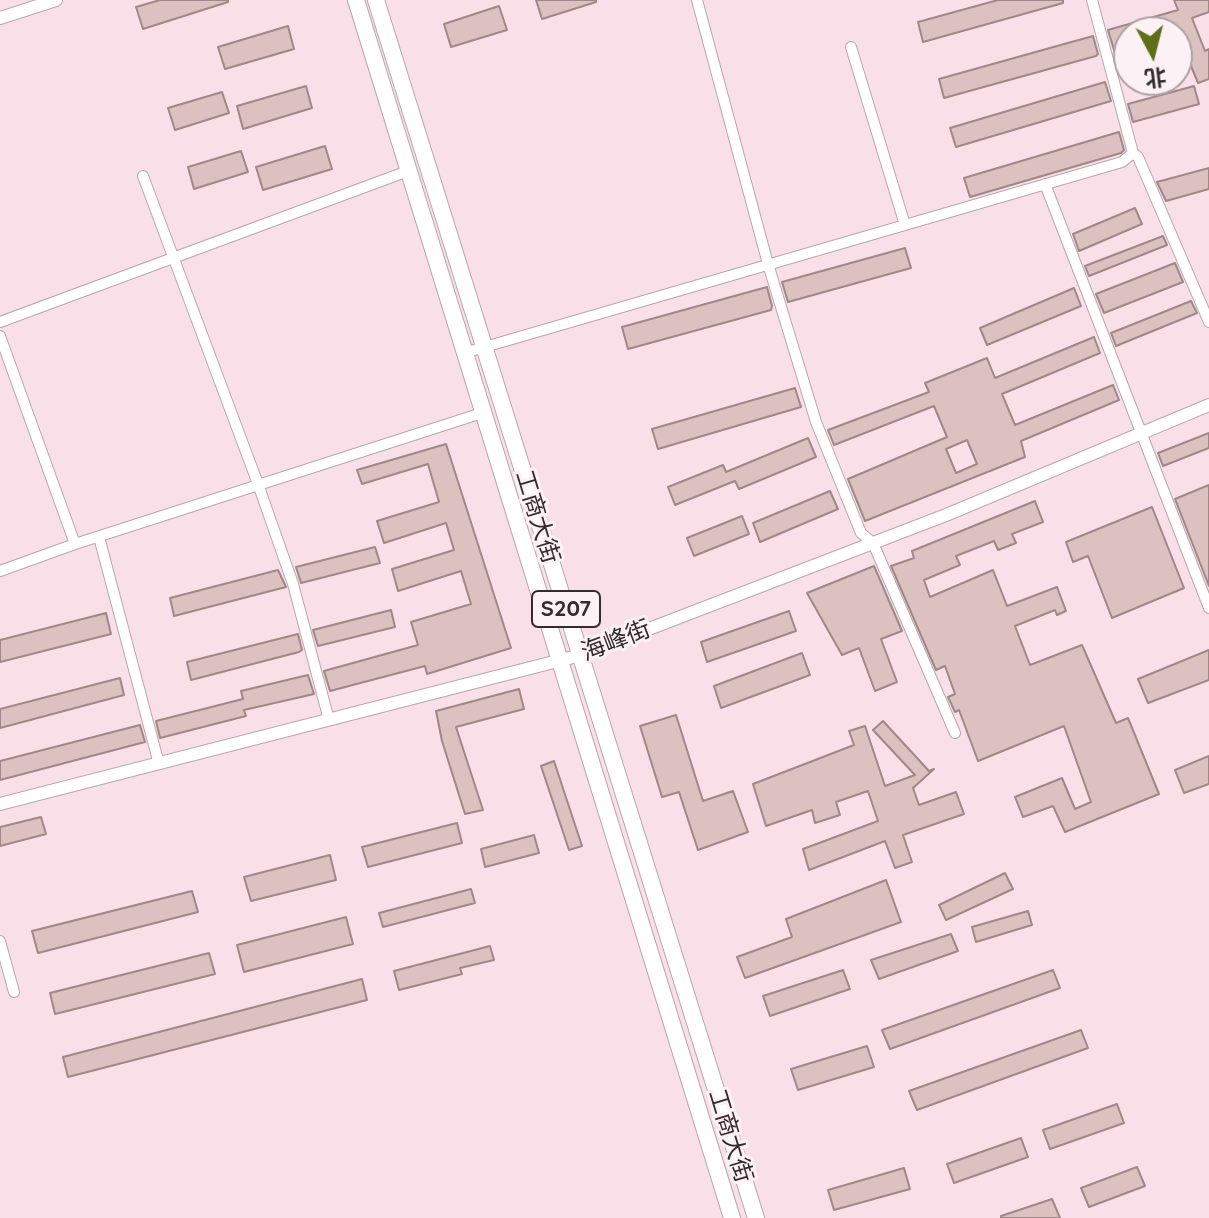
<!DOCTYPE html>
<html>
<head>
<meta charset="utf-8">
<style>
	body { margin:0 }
	#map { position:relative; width:1209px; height:1218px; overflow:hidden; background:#f9e0e8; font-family:Quicksand,"Noto Sans SC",sans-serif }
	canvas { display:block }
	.north { position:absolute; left:1113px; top:16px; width:80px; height:80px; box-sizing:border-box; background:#fcf2f5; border:2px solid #aca2a5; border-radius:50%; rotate:173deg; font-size:22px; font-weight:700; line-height:32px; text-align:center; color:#342b2e }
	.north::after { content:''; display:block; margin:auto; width:28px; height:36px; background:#5f6e19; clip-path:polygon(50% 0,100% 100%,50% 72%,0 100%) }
</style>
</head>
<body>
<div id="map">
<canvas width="1209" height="1218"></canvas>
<div class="north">北</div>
</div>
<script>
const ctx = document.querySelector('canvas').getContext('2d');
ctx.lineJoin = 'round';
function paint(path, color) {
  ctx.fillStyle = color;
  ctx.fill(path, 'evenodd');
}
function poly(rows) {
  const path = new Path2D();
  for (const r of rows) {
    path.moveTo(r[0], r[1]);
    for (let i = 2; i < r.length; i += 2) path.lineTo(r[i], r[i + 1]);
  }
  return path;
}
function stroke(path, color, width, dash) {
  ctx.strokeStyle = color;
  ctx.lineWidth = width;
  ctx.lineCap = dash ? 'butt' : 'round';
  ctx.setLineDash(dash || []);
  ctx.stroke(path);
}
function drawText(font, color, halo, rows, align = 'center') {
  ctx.font = font + ' Quicksand,"Noto Sans SC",sans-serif';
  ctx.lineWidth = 6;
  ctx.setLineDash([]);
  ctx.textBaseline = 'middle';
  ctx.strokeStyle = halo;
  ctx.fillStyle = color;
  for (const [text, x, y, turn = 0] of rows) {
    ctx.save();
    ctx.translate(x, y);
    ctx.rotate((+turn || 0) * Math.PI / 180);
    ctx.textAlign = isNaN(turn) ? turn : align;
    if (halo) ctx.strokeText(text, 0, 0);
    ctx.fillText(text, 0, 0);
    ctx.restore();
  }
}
const building = poly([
	[160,0,228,0,228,2,143,29,136,7,160,0],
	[536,0,596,0,596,2,542,19,536,0],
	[998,0,1063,0,1063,3,923,42,918,22,998,0],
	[1174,0,1209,0,1209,12,1192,18,1205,51,1209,49,1209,79,1198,83,1177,32,1129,32,1129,46,1114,50,1108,30,1178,10,1174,0],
	[499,6,507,30,451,47,444,24,499,6],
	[288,26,294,49,225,69,218,47,288,26],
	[1093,36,1098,54,1096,56,944,98,939,79,1093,36],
	[1105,82,1111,101,956,147,950,128,1105,82],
	[306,86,312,108,243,129,237,106,306,86],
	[1194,86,1199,104,1133,122,1128,104,1194,86],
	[222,92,229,113,175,130,168,108,222,92],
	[1119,132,1124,150,1121,153,970,197,964,178,1119,132],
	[325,146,332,169,263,190,256,167,325,146],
	[241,151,248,172,194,189,188,167,241,151],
	[1209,168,1209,189,1166,201,1157,182,1209,168],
	[1135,208,1142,224,1079,251,1073,234,1135,208],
	[1163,236,1167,245,1089,276,1085,266,1163,236],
	[905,248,911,268,788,302,782,282,905,248],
	[1175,263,1183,282,1104,313,1096,294,1175,263],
	[767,287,772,306,771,310,628,349,622,327,767,287],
	[1074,288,1081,306,987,345,980,328,1074,288],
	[1191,301,1197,313,1116,346,1111,333,1191,301],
	[1094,337,1100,353,1002,394,1015,425,1113,385,1119,400,1021,441,1025,457,865,521,848,479,947,437,934,406,834,445,828,430,929,392,925,383,987,358,995,378,1094,337],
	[967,440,977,464,956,473,946,449,967,440],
	[795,388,801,407,658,449,652,429,795,388],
	[1209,433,1209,448,1163,466,1158,453,1209,433],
	[808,438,816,457,739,489,735,481,675,505,668,487,723,465,726,472,808,438],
	[446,444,511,648,427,674,425,666,330,691,324,671,418,645,411,622,471,604,461,571,398,591,392,569,454,550,446,523,384,543,377,521,439,502,428,464,362,484,357,470,446,444],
	[1209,485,1209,586,1175,499,1209,485],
	[830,491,838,509,760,542,753,523,830,491],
	[1035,501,1043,522,1012,534,1016,543,998,550,994,541,956,556,960,565,924,580,930,597,993,570,1007,606,1057,587,1066,611,1057,615,1055,610,1015,626,1030,665,1082,645,1116,723,1128,718,1159,794,1065,832,1053,806,1023,817,1015,797,1062,778,1075,809,1091,802,1064,726,978,761,959,710,955,712,948,697,955,694,945,666,936,670,891,566,914,558,912,551,1035,501],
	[1152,507,1184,588,1112,618,1088,556,1073,562,1066,542,1152,507],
	[742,516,749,534,694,556,687,538,742,516],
	[375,547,380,563,301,583,296,567,375,547],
	[874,566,902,631,881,639,897,682,875,691,859,648,842,655,807,593,874,566],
	[278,570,286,587,174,616,170,598,278,570],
	[391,610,395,627,318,646,313,630,391,610],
	[789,611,796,631,707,662,701,642,789,611],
	[106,613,111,634,0,662,0,640,106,613],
	[298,634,302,650,299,652,191,680,187,662,298,634],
	[1209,650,1209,680,1148,703,1138,679,1209,650],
	[802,653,810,675,721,708,714,686,802,653],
	[308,675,314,694,244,710,246,716,160,738,156,721,243,699,241,691,308,675],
	[120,678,124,695,0,728,0,709,120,678],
	[519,689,524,709,456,727,483,810,465,814,442,741,436,711,519,689],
	[676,715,703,801,733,791,748,832,698,850,679,792,662,797,640,726,676,715],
	[883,721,929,771,934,769,913,788,919,805,956,792,964,814,903,835,912,862,895,868,885,841,809,870,803,849,878,821,868,791,836,802,840,815,815,823,812,810,766,826,753,784,854,745,849,731,865,726,885,786,915,775,873,730,883,721],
	[140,725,145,742,0,780,0,761,140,725],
	[1209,756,1209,784,1184,793,1175,770,1209,756],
	[554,761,582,846,569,850,541,766,554,761],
	[41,817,46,834,0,846,0,827,41,817],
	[457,823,462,843,368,867,362,847,457,823],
	[534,835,539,853,485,867,481,849,534,835],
	[330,855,336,880,251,901,244,877,330,855],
	[1005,873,1013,889,946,920,939,905,1005,873],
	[886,880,901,922,745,978,737,957,792,937,786,919,886,880],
	[471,889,475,903,383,927,379,913,471,889],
	[192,891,198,912,38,953,32,931,192,891],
	[1028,911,1032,925,976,942,972,927,1028,911],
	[346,917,353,944,244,972,237,945,346,917],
	[951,934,958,951,879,979,871,960,951,934],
	[490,946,494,960,460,968,462,974,399,990,394,971,490,946],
	[209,953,215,974,55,1014,50,993,209,953],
	[843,970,850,989,770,1016,763,996,843,970],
	[1053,970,1060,988,890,1049,882,1030,1053,970],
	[362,979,367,1000,68,1077,63,1057,362,979],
	[1081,1030,1088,1048,917,1110,909,1091,1081,1030],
	[867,1046,874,1067,798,1090,791,1069,867,1046],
	[1117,1104,1124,1123,1050,1149,1043,1130,1117,1104],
	[1021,1138,1028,1157,954,1183,947,1164,1021,1138],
	[1137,1167,1145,1186,1089,1207,1081,1188,1137,1167],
	[904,1168,910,1189,834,1210,828,1190,904,1168],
	[1052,1199,1060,1218,1001,1218,1001,1216,1052,1199]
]);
paint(building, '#dbc1c0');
stroke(building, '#9f8887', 2);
const minor = poly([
	[697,0,768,264,816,422,861,533,873,543,955,733],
	[1092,0,1133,153,1138,157,1209,322],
	[851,47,905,225],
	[143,176,258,484,293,584,329,720],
	[1045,184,1209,608],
	[0,322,408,171],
	[0,336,75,544],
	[464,353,1122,162,1133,153],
	[99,537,159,764],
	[0,571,75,544,482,413],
	[0,941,14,992]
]);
const tertiary = poly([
	[0,18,56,0],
	[0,804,581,655,946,515,1209,405]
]);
const primary = poly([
	[356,0,732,1218],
	[376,0,756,1218]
]);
stroke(minor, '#bca5ac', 12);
stroke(tertiary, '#bca5ac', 14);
stroke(primary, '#bca5ac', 18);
stroke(minor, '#fff', 10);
stroke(tertiary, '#fff', 12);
stroke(primary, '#fff', 16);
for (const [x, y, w] of [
	[566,609,68]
]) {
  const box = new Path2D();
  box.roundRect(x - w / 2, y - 18, w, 36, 6);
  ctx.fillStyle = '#fcf2f5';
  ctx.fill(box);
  stroke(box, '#342b2e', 2);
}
drawText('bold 22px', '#342b2e', null, [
	["S207",566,609]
]);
drawText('24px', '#342b2e', '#fcf2f5', [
	["工商大街",537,517,73],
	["海峰街",616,641,-21],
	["工商大街",730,1136,73]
]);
</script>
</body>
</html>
